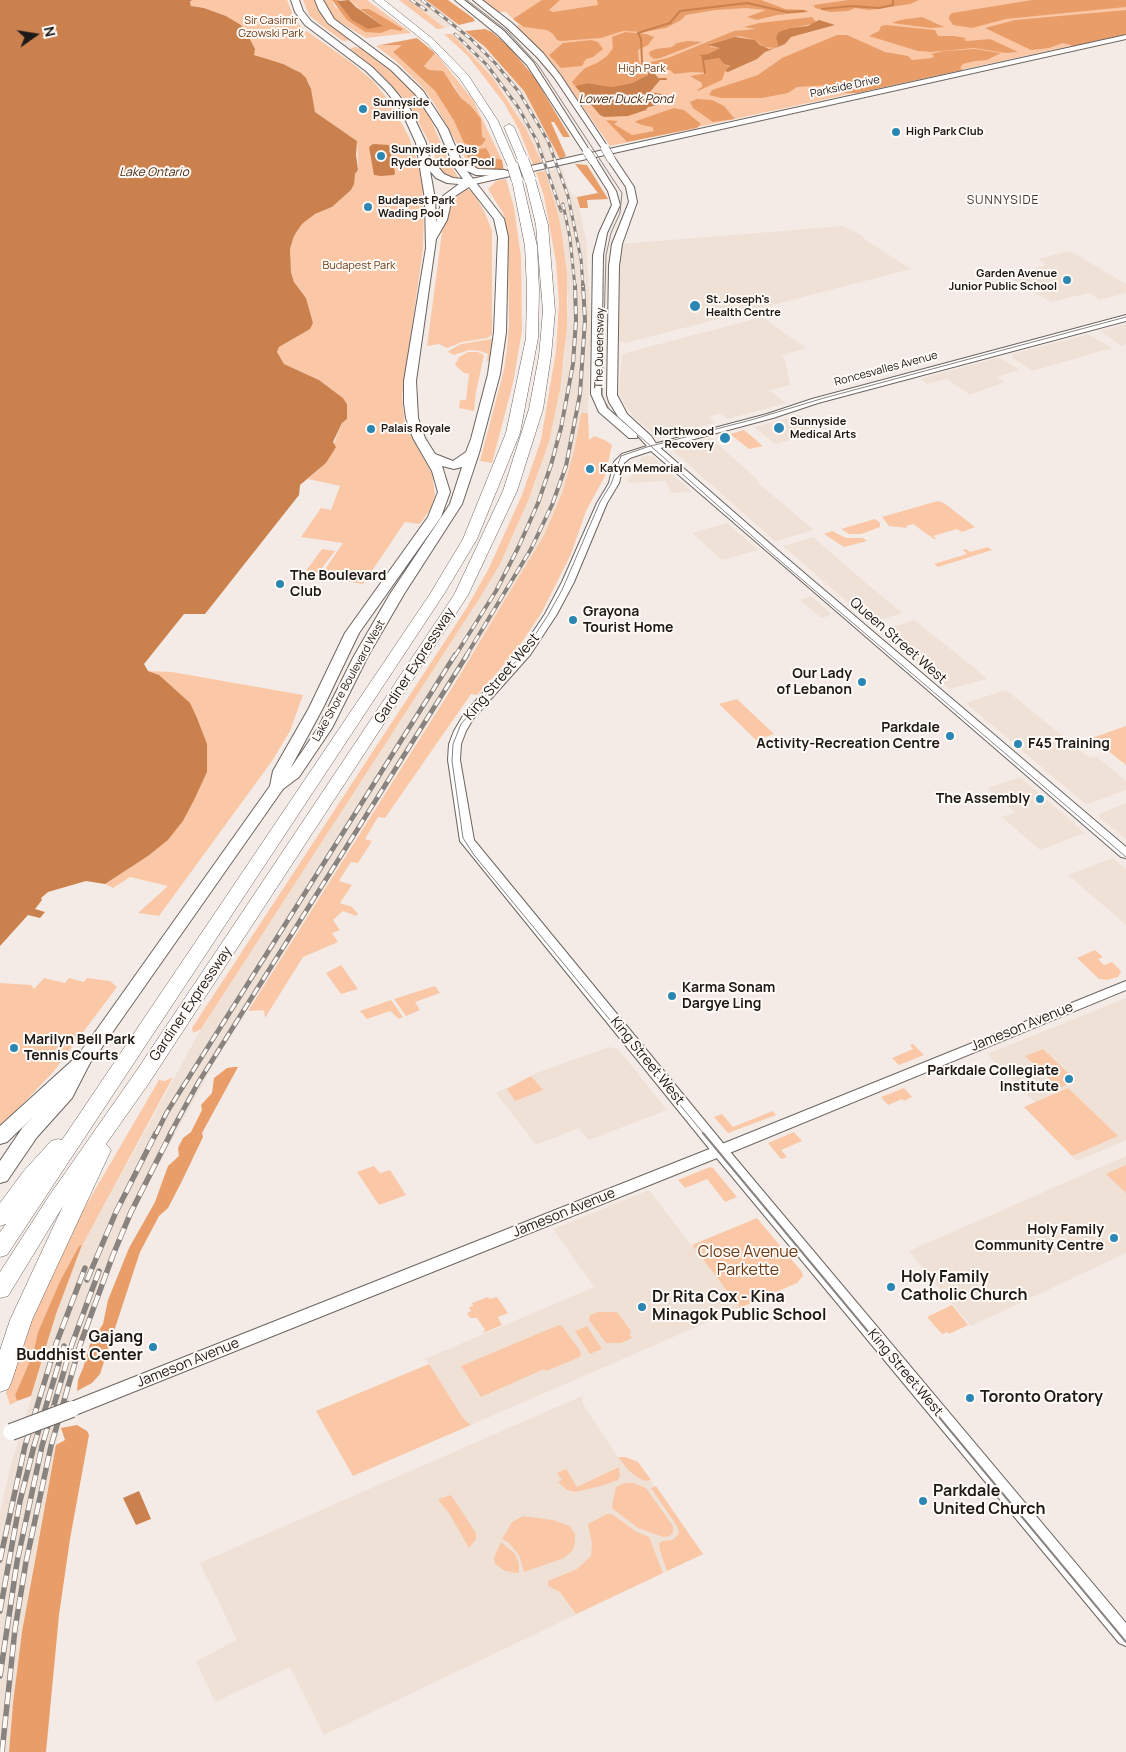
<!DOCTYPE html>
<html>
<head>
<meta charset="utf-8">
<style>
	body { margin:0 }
	#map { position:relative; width:1126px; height:1752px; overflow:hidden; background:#f4ebe6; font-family:Manrope,sans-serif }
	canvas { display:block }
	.north { position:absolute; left:10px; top:10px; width:50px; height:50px; -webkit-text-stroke:4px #fffaf6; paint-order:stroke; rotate:77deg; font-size:14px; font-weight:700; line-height:20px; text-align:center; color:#1c1917 }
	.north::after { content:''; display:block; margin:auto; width:18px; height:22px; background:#1c1917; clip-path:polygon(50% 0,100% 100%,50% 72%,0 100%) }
</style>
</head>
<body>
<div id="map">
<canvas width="1126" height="1752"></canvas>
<div class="north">N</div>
</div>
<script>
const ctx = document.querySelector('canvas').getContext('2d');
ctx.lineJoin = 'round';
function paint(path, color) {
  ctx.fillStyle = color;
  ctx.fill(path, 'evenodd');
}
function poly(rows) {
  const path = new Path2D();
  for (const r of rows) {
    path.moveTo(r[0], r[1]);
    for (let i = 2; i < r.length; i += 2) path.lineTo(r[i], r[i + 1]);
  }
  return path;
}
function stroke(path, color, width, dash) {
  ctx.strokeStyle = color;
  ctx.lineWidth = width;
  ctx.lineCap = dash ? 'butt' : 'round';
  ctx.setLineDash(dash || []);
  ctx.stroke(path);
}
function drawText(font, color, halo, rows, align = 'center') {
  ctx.font = font + ' Manrope,sans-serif';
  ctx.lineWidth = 4;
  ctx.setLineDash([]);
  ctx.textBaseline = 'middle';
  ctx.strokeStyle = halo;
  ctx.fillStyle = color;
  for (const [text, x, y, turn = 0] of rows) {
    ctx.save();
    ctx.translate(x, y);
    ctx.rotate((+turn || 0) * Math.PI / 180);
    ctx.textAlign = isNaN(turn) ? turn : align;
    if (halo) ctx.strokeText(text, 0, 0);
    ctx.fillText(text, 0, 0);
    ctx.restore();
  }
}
paint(poly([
	[409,0,426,0,459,25,445,28],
	[464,32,485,49,523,91,560,160,542,163,526,129,511,103,493,77,452,34],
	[562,168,569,191,577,197,586,240,591,321,588,413,581,413,574,451,562,493,544,535,511,591,218,1056,155,1171,122,1238,94,1312,68,1396,56,1445,32,1573,13,1703,9,1752,0,1752,0,1514,9,1472,56,1314,82,1246,201,1029,481,596,515,532,535,483,549,442,565,355,568,301,564,252,558,213,545,171],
	[843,226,861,235,867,241,911,269,626,343,618,341,621,244],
	[1070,251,1126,284,1126,293,1100,300,1089,293,1051,302,1007,276,1047,265,1038,259],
	[762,317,806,348,781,356,785,359,790,385,769,390,786,403,728,419,720,414,710,416,714,423,663,437,657,436,634,417,625,405,619,393,622,354],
	[1126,324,1126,344,1122,346,1100,331],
	[1088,334,1112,348,1032,371,1012,357,1013,354],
	[997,358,1002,359,1020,370,997,377,1005,382,970,395,947,379,927,384,920,379],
	[800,415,822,432,775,444,754,427],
	[711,438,756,478,759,484,814,530,775,541,671,449],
	[647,456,652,456,692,492,671,493,666,481,627,483,641,458],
	[727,523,749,542,758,550,722,560,692,533],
	[813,537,872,588,902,613,877,621,869,621,783,546],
	[811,596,829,612,830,614,829,616,821,618,800,600],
	[914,620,977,670,987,679,949,689,882,633,883,630],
	[1006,690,1090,758,1096,756,1126,781,1126,790,1088,804,1084,803,966,703],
	[1020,777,1048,801,1085,833,1040,850,1002,817,1015,812,988,788],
	[1126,803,1126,839,1100,818,1099,814],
	[1113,858,1126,869,1126,925,1068,875],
	[1126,998,1126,1140,1077,1161,1024,1107,1035,1102,987,1054],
	[609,1047,618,1049,667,1110,589,1140,579,1128,536,1145,496,1093,539,1072],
	[1126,1156,1126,1253,971,1326,909,1251],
	[649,1190,740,1308,471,1425,463,1418,425,1359,594,1287,553,1229],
	[582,1396,583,1404,618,1457,625,1457,638,1462,703,1554,324,1735,290,1667,215,1702,196,1661,237,1640,200,1563]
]), '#f0e1d6');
paint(poly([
	[192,0,287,0,293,15,301,27,352,63,373,81,390,102,409,137,419,167,423,193,420,201,424,206,423,249,402,396,405,425,432,474,435,495,431,508,420,524,405,522,363,584,320,577,343,543,301,537,321,508,331,510,340,486,308,479,326,463,342,423,347,419,347,404,343,398,319,380,284,364,277,352,279,347,304,332,313,323,306,298,294,282,291,272,290,249,294,236,302,224,315,214,332,207,351,190,355,174,358,170,357,141,315,112,309,83,294,69,253,55,253,48,241,25,226,16,204,8,191,6,190,2],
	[303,0,315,0,324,18,353,40,343,41,321,25,309,15],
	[323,0,332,0,335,7,381,33,391,28,400,31,369,9,360,9,349,0,367,0,411,33,366,38,336,20,330,14],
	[399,0,409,0,445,28,437,29],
	[482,0,1126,0,1126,34,610,146,556,68,516,26,519,25,506,12,499,12],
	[444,34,452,34,493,78,526,129,542,163,533,165,519,130,504,103,467,55],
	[380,45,403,45,393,52,435,91,454,121,464,143,482,137,470,105,461,98,453,84,429,71,424,65,435,53,441,60,473,100,502,160,491,157,474,163,486,164,497,172,483,171,469,165,434,103,423,88,396,61,376,46],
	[354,47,361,48,381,62,411,90,428,113,449,162,459,179,455,180,445,176,439,171,432,148,409,104,377,70,350,49],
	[545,171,558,213,562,235,567,273,567,328,560,389,549,442,528,501,500,564,481,596,201,1029,193,1033,192,1028,466,609,489,568,522,495,541,440,556,351,559,304,556,262,544,196,536,172],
	[506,179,514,207,521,257,522,331,513,383,492,463,480,461,504,370,507,348,509,324,508,237,503,213,488,189,496,181],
	[461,188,467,188,474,194,485,213,492,231,492,334,488,338,462,342,447,348,439,344,427,346,446,202],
	[492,339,489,361,487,361,488,354,480,351,469,350,454,355,448,352,450,350,461,344],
	[468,352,478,352,484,355,476,392,474,411,459,408,460,400,466,400,469,374,464,373,455,365,459,357],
	[581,413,588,413,589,440,594,436,605,440,612,445,605,476,586,511,571,554,542,612,522,642,497,673,477,695,471,694,385,818,378,817,365,839,372,841,358,863,351,862,339,881,352,885,340,903,352,907,358,914,356,916,343,911,333,920,340,930,332,933,338,942,303,957,265,1018,264,1010,248,1011,455,683,544,535,562,493,574,451],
	[744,430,763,446,749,449,730,434],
	[938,501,944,503,975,527,962,532,957,529,933,536,937,539,934,539,913,524,906,526,907,528,889,526,882,517],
	[875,519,880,523,880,527,861,534,849,534,841,529],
	[832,531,846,538,863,538,867,541,844,547,824,534],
	[988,547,992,550,938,567,934,564,967,554,963,550,966,549,970,552],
	[322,549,335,551,318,573,306,571],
	[148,671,172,672,303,695,290,731,272,761,159,916,138,913,168,886,130,877,113,888,105,884,148,856,168,840,183,821,207,772,159,675],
	[737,699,774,734,756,740,719,704],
	[1126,726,1126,765,1092,738],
	[1095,950,1103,957,1098,959,1104,965,1112,962,1121,971,1118,977,1107,980,1099,979,1077,958],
	[341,965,358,989,341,994,326,973],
	[44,978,65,983,69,978,84,982,87,978,110,981,117,987,54,1071,17,1110,0,1125,0,983,31,985,34,989],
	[435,986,440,993,415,1002,420,1010,406,1016,394,999],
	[391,1000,403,1017,399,1019,390,1011,367,1019,360,1011],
	[913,1044,924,1055,899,1065,892,1058,913,1049,910,1045],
	[1043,1049,1076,1081,1059,1088,1025,1056],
	[531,1076,543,1090,515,1101,507,1089],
	[173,1077,82,1246,79,1246,60,1281,38,1332,33,1354,15,1395,17,1401,10,1405,6,1393,14,1362,47,1282,78,1219,159,1080,165,1081],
	[904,1088,912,1097,904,1101,902,1099,888,1105,881,1097],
	[1068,1088,1118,1136,1072,1156,1024,1107],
	[773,1111,776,1115,728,1133,714,1117,722,1114,733,1127],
	[794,1132,802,1141,781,1150,787,1157,781,1159,768,1143],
	[1126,1165,1126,1193,1106,1174],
	[374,1166,380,1173,390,1170,406,1195,379,1205,357,1172],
	[710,1167,713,1168,737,1197,725,1202,707,1179,685,1188,678,1180],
	[757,1218,802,1272,803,1276,797,1283,740,1308,692,1245],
	[488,1297,490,1299,497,1297,508,1313,498,1317,502,1325,483,1333,485,1330,477,1318,470,1318,467,1313,471,1311,469,1307,473,1306,472,1303],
	[952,1305,968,1325,949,1334,948,1332,942,1334,927,1317],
	[598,1312,617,1312,631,1331,630,1335,632,1338,621,1343,606,1343,589,1320,590,1315],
	[559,1325,562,1326,581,1352,580,1357,546,1371,544,1369,481,1397,461,1366],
	[587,1326,602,1349,590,1354,575,1331],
	[429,1364,463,1418,471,1425,353,1476,316,1411],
	[618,1457,625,1457,638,1462,651,1480,645,1481,637,1477,628,1470],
	[619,1467,620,1476,618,1480,601,1486,575,1492,567,1490,558,1482,562,1480,557,1473,566,1469,577,1487],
	[624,1483,633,1483,646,1488,673,1526,673,1532,670,1536,663,1537,638,1528,613,1509,612,1506,616,1487],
	[656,1486,703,1554,667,1571,660,1551,659,1543,663,1541,673,1540,679,1533,677,1526,651,1488],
	[451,1495,476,1533,476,1539,469,1548,449,1513,439,1501,439,1499],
	[607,1514,612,1514,635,1531,649,1537,663,1573,576,1614,560,1592,548,1586,548,1581,577,1569,591,1556,592,1544,588,1524],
	[523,1516,553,1520,570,1526,575,1534,575,1542,573,1550,564,1558,524,1572,519,1555,509,1543,502,1539,512,1522],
	[501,1542,515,1554,519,1564,519,1573,505,1571,495,1564,494,1558]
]), '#fac8a7');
paint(poly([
	[332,0,338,0,383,26,360,9,369,9,403,29,401,31,391,29,381,33,365,32,347,20],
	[426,0,448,0,473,18,475,21,459,25],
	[542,0,560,0,549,10,553,12,598,5,597,0,761,0,785,9,805,10,809,12,777,15,757,20,747,17,766,10,746,8,715,10,686,15,681,20,666,28,643,32,623,31,601,38,561,41,557,40,553,34,547,30,524,27,513,19],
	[848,0,919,0,910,4,869,10,855,8,848,11,830,12,815,8,814,5],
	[1032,0,1126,0,1126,7,1006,19,972,28,953,25,949,19,949,16,952,13],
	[1126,10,1126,34,1074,46,1063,43,1049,48,1031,50,985,28,1015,20],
	[812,17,816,22,813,24,791,28,776,37,779,43,775,48,764,47,755,40,739,36,709,44,710,47,720,48,708,54,700,56,703,59,704,61,719,58,724,64,730,67,725,71,722,80,698,91,697,90,702,87,702,83,690,76,708,73,692,72,674,74,670,70,658,69,646,63,668,58,734,31,756,29,744,27,759,23],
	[922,17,944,27,930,28,892,23,900,20],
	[886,25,935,30,938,36,954,36,966,38,964,40,967,41,990,39,1018,52,1006,53,974,48,931,52,918,51,869,36,879,31,881,26],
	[485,29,492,32,510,48,535,78,570,137,563,137,554,122,551,122,566,156,560,159,524,91,485,47,465,31],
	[625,32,646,34,654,37,648,45,638,50,639,62,644,66,648,71,647,76,632,83,612,87,589,83,575,86,572,82,578,75,585,68,597,63,607,56,613,48,612,37],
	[837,35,847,35,885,52,908,56,912,60,932,58,934,56,931,54,944,51,975,49,1001,53,987,60,975,61,963,64,960,68,963,70,857,93,843,93,840,91,849,88,850,86,847,84,797,87,788,93,762,98,721,98,709,95,712,90,758,75,782,58],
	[417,38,435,53,424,66,429,70,443,71,461,98,470,105,481,119,482,137,486,139,482,145,475,147,464,143,454,121,435,91,393,52,402,45,380,45],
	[591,40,598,42,603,49,593,57,586,59,582,66,561,68,549,55,563,43],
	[688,41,702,42,660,58,654,59,650,56,649,52,656,49,672,47,677,43],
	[697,99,712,100,724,106,735,119,713,122,693,108,690,102],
	[674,108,684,110,701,124,697,128,627,142,606,120,618,121,614,124,632,135,654,131,652,127,642,125,635,122,636,121],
	[486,148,491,157,502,160,504,171,497,172,486,164,474,163,468,157,467,151],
	[575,164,587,165,608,199,587,200,588,208,580,208,577,197,598,193],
	[234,1067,238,1067,202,1133,203,1137,181,1183,168,1208,159,1216,140,1252,100,1374,92,1383,77,1391,78,1380,83,1368,90,1344,103,1324,108,1300,129,1248,155,1202,168,1166,179,1156,178,1148,183,1138,191,1132,202,1110,201,1105,212,1093,214,1078,227,1068],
	[82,1245,56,1314,31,1396,17,1401,15,1395,33,1354,38,1332,60,1281,79,1246],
	[77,1425,87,1431,89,1435,70,1539,59,1615,46,1752,9,1752,13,1703,22,1632,56,1445,65,1440,61,1428]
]), '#e99e6a');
paint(poly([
	[0,0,192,0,190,2,191,6,204,8,226,16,241,25,245,30,255,49,254,55,283,64,301,73,306,78,311,89,315,112,357,141,356,155,358,170,355,174,354,184,351,190,332,207,315,214,302,224,294,236,290,249,291,272,294,282,306,298,313,323,310,329,279,347,277,352,284,364,319,380,343,398,347,404,347,419,342,423,333,442,336,447,326,463,300,485,299,495,205,614,184,614,144,664,148,671,159,675,190,703,197,718,207,744,207,772,194,800,183,821,168,840,148,856,105,884,86,881,48,892,41,898,42,900,35,909,45,912,40,918,28,915,0,946],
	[349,0,356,7,383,26,368,29,352,20,337,1],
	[819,20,835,25,791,37,785,44,765,52,757,59,728,72,725,71,730,66,724,64,719,58,703,61,700,55,708,54,720,48,707,45,735,37,755,40,760,45,769,49,775,48,778,45,776,37,779,32,791,28,808,26],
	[641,63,646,63,660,80,650,92,668,95,667,103,648,107,646,110,628,116,604,117,600,115,575,86,588,83,612,87,632,83,648,75,648,71],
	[373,144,389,145,395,173,394,175,381,176,374,175,369,147],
	[139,1491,151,1519,136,1525,123,1498]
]), '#cb814e');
stroke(poly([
	[822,9,852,6,879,8,893,5,893,0],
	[703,61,705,73],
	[642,62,641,39,638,33,670,23,680,11,747,3,787,12,804,11],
	[659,79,666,79]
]), '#cb814e', 2);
const tertiary = poly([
	[1126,315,1126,321,818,403,773,418,653,450,648,447,650,445,767,414,812,399,1126,315],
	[1126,981,1126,990,737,1150,78,1414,72,1416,66,1414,64,1409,66,1404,727,1142,1126,981]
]);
const secondary = poly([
	[455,0,464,0,504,31,533,62,591,153,603,150,554,77,537,57,506,27,473,0,482,0,512,23,543,53,561,76,609,149,1126,35,1126,39,470,185,466,182,467,180,585,154,527,65,498,35,455,0],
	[611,156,614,157,634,187,637,202,622,244,619,266,617,395,627,414,651,436,657,445,783,555,1126,847,1126,858,1121,857,651,451,630,458,624,463,619,483,607,503,574,582,557,614,530,655,473,719,466,731,461,744,460,760,474,840,732,1154,1126,1623,1126,1646,1119,1643,720,1162,460,841,448,760,449,744,454,731,464,714,521,650,545,614,562,582,597,503,609,483,614,462,622,454,647,446,637,435,637,438,629,438,599,412,591,394,593,255,599,233,612,205,608,191,589,161,593,158,596,159,616,191,620,205,607,233,603,255,601,394,607,408,630,428,619,418,609,402,607,395,609,266,612,244,629,202,626,187,607,159,611,156]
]);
const primary = poly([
	[94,1040,100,1042,102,1046,100,1050,88,1065,82,1067,76,1065,74,1061,76,1057,88,1042,94,1040]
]);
const trunk = poly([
	[291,0,299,0,303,11,311,21,372,67,391,86,410,109,426,143,428,155,444,174,453,178,463,179,455,168,438,129,416,95,391,70,328,23,319,10,315,0,323,0,334,19,397,66,423,91,448,129,460,158,478,169,505,170,510,173,505,176,476,175,467,171,504,219,508,237,506,332,500,374,479,453,462,504,404,594,368,656,332,728,299,777,283,789,100,1050,94,1052,88,1050,85,1046,88,1042,270,786,273,771,309,708,345,633,428,517,438,492,432,471,413,438,406,418,404,403,404,381,426,248,425,199,416,143,401,110,385,90,366,71,305,25,295,12,291,0],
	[430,171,436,178,447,183,459,184,443,196,436,222,435,199,430,171],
	[469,187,494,219,498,237,494,332,488,374,471,439,466,452,453,461,435,454,425,438,418,418,416,381,436,239,447,220,452,198,469,187],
	[442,466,454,469,462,467,450,504,390,594,354,656,318,728,290,769,323,708,359,633,441,517,450,492,442,466],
	[82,1055,88,1057,91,1061,72,1098,37,1137,7,1181,0,1183,0,1161,23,1127,33,1117,7,1142,0,1144,0,1126,76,1057,82,1055]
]);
const motorway = poly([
	[373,0,384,0,434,40,468,75,498,121,518,167,517,169,513,170,508,167,488,121,460,79,428,44,373,0],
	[509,124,514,127,528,160,527,162,523,163,518,160,504,127,509,124],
	[530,176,535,179,548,225,555,311,551,356,543,409,517,491,468,595,149,1083,106,1144,111,1150,32,1320,11,1383,8,1389,0,1392,0,1350,10,1320,63,1206,8,1296,0,1298,0,1272,49,1196,135,1073,454,595,503,491,529,409,539,356,543,311,536,225,525,179,530,176],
	[517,177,522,180,537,246,539,289,538,338,520,433,477,539,444,594,7,1255,0,1257,0,1232,6,1224,0,1226,0,1203,23,1172,51,1141,58,1139,62,1140,430,594,463,539,506,433,526,338,527,289,525,246,512,180,517,177]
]);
stroke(tertiary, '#6b645f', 2);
stroke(secondary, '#6b645f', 2);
stroke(primary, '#6b645f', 2);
stroke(trunk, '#6b645f', 2);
stroke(motorway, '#6b645f', 1);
paint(tertiary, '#fff');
paint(secondary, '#fff');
paint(primary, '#fff');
paint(trunk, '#fff');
paint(motorway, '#fff');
stroke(poly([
	[467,0,507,31,538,65,622,193,620,213,611,233,606,255,602,396,609,409,777,558,1126,857],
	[704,1134,474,855,463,838,452,761,453,744,461,724,524,652,548,615,562,590,600,502,611,484,621,456,647,447,751,420,824,398,1126,317]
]), '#89837f', 1);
stroke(poly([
	[703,1133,1126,1642]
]), '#89837f', 2);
const railFar3 = poly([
	[411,0,426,10],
	[422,0,471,39,496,64,519,92,548,141,568,196,581,259,583,287],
	[455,34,487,65,518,107,537,141,561,211],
	[563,204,570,238,575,287]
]);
const railFar2 = poly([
	[455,656,496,591,518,548,538,503,551,465,561,428,573,364,576,320,575,285],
	[466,656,531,549,552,505,566,466,580,394,585,320,583,285]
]);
const railFar1 = poly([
	[156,1134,167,1112,455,655],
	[170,1134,198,1083,467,655]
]);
const rail = poly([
	[87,1280,116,1212,156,1133],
	[0,1560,25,1446,56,1344,85,1268],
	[0,1611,20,1501,34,1446,64,1346],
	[0,1676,17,1562,42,1446,72,1344,99,1271],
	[2,1752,15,1629,26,1562,51,1446,80,1345,113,1255,131,1212,171,1133]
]);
stroke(railFar3, '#89837f', 3);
stroke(railFar2, '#89837f', 4);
stroke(railFar1, '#89837f', 5);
stroke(rail, '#89837f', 5.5);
stroke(railFar3, '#fffaf6', 2, [5.5]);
stroke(railFar2, '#fffaf6', 2.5, [8]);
stroke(railFar1, '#fffaf6', 3, [9]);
stroke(rail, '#fffaf6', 4, [12]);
const tertiaryBridge = poly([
	[11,1432,72,1409]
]);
const secondaryBridge = poly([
	[605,148,611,159],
	[587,152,593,161]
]);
const motorwayBridge = poly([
	[523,160,530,179],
	[513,167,517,180]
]);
stroke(tertiaryBridge, '#6b645f', 18, []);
stroke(secondaryBridge, '#6b645f', 9, []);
stroke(motorwayBridge, '#6b645f', 12, []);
stroke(tertiaryBridge, '#fff', 16);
stroke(secondaryBridge, '#fff', 8);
stroke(motorwayBridge, '#fff', 11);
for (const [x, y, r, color] of [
	[363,109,5,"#2a86b2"],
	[896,132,5,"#2a86b2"],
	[381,156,5,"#2a86b2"],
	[368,207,5,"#2a86b2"],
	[1067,280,5,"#2a86b2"],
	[695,306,6,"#2a86b2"],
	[779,428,6,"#2a86b2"],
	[371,429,5,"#2a86b2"],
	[725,438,6,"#2a86b2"],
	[590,469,5,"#2a86b2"],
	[280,584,5,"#2a86b2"],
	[573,620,5,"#2a86b2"],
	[862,682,5,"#2a86b2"],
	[950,736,5,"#2a86b2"],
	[1018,744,5,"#2a86b2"],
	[1040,799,5,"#2a86b2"],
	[672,996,5,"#2a86b2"],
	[14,1048,5,"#2a86b2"],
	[1069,1079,5,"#2a86b2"],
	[1114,1238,5,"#2a86b2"],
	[891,1287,5,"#2a86b2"],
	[642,1307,5,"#2a86b2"],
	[153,1347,5,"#2a86b2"],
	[970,1398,5,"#2a86b2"],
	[923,1501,5,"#2a86b2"]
]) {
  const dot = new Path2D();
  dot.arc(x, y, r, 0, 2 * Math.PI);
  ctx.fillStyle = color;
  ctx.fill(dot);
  stroke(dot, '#fffaf6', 2);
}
drawText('11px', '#6c3b15', '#fffaf6', [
	["Sir Casimir",271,21],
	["Gzowski Park",271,34],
	["High Park",642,69],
	["Budapest Park",359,266]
]);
drawText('11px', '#1c1917', '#fffaf6', [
	["Parkside Drive",845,87,-12],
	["The Queensway",600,348,-89],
	["Roncesvalles Avenue",886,369,-15],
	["Lake Shore Boulevard West",349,681,-61]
]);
drawText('bold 11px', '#1c1917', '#fffaf6', [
	["Sunnyside",373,103],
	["Pavillion",373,116],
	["High Park Club",906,132],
	["Sunnyside - Gus",391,150],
	["Ryder Outdoor Pool",391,163],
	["Budapest Park",378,201],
	["Wading Pool",378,214],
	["Garden Avenue",1057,274,"right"],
	["Junior Public School",1057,287,"right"],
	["St. Joseph's",706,300],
	["Health Centre",706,313],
	["Sunnyside",790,422],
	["Medical Arts",790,435],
	["Palais Royale",381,429],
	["Northwood",714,432,"right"],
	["Recovery",714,445,"right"],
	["Katyn Memorial",600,469]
], 'left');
drawText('italic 12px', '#4a2b15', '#fffaf6', [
	["Lower Duck Pond",626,100],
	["Lake Ontario",154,173]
]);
ctx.letterSpacing = '1px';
drawText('12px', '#3d3631', '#fffaf6', [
	["SUNNYSIDE",1003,201]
]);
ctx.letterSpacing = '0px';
drawText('bold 14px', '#1c1917', '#fffaf6', [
	["The Boulevard",290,576],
	["Club",290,592],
	["Grayona",583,612],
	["Tourist Home",583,628],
	["Our Lady",852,674,"right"],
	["of Lebanon",852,690,"right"],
	["Parkdale",940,728,"right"],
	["Activity-Recreation Centre",940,744,"right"],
	["F45 Training",1028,744],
	["The Assembly",1030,799,"right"],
	["Karma Sonam",682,988],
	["Dargye Ling",682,1004],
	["Marilyn Bell Park",24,1040],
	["Tennis Courts",24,1056],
	["Parkdale Collegiate",1059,1071,"right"],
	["Institute",1059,1087,"right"],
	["Holy Family",1104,1230,"right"],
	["Community Centre",1104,1246,"right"]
], 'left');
drawText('14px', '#1c1917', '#fffaf6', [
	["Queen Street West",898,641,41],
	["Gardiner Expressway",415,666,-57],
	["King Street West",502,677,-50],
	["Gardiner Expressway",191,1004,-56],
	["Jameson Avenue",1022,1027,-22],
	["King Street West",647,1061,51],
	["Jameson Avenue",564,1213,-22],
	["Jameson Avenue",188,1363,-22],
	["King Street West",905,1373,50]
]);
drawText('16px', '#6c3b15', '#fffaf6', [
	["Close Avenue",748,1253],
	["Parkette",748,1271]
]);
drawText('bold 16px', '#1c1917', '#fffaf6', [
	["Holy Family",901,1278],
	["Catholic Church",901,1296],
	["Dr Rita Cox - Kina",652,1298],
	["Minagok Public School",652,1316],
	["Gajang",143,1338,"right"],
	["Buddhist Center",143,1356,"right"],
	["Toronto Oratory",980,1398],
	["Parkdale",933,1492],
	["United Church",933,1510]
], 'left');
</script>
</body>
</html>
